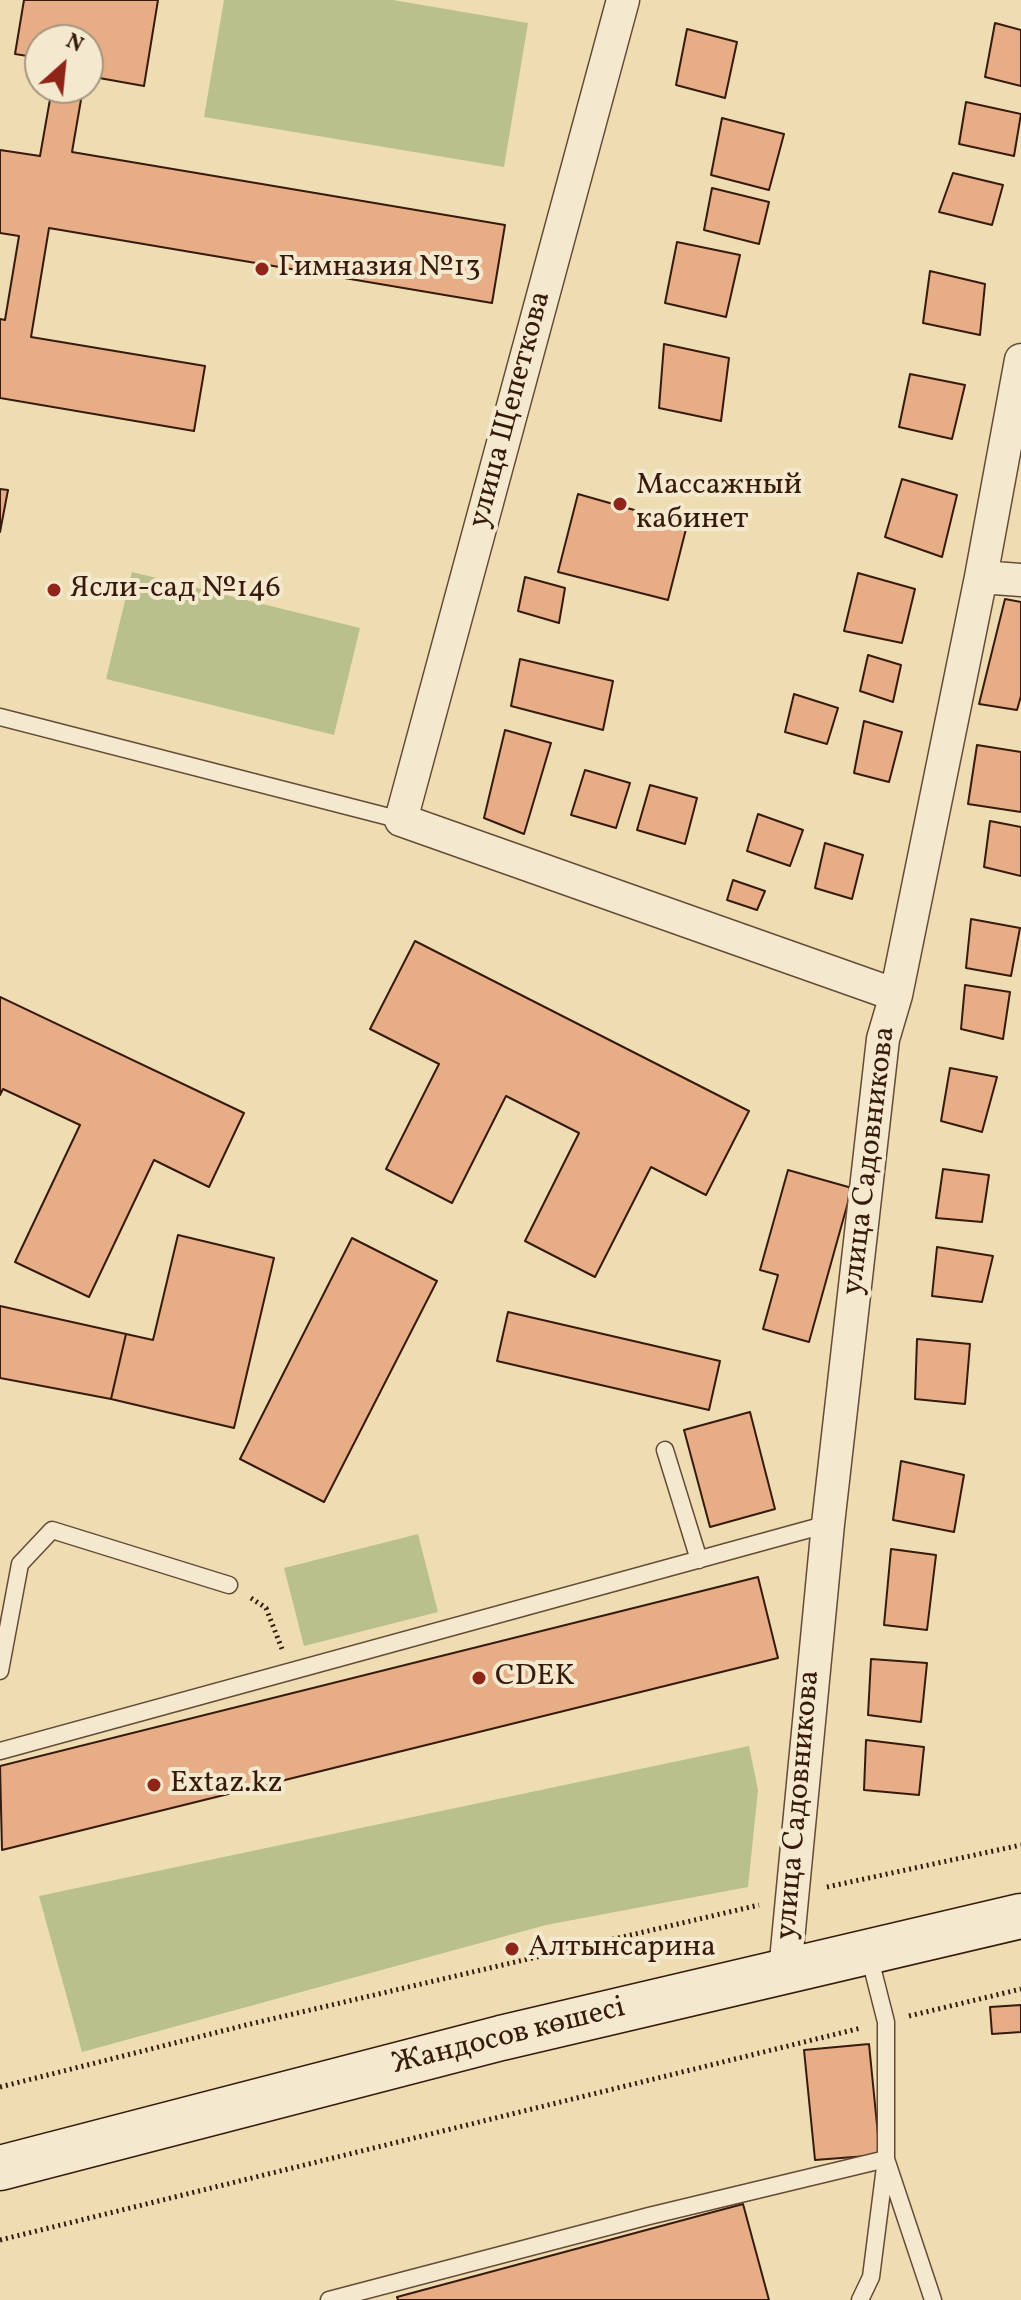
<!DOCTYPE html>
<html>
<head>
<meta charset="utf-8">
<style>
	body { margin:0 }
	#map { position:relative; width:1021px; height:2300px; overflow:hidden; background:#eeddb3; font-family:Vollkorn,serif }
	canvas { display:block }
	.north { position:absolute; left:24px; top:24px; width:80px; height:80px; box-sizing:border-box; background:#f4e9ce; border:2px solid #a89680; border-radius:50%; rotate:27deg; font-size:22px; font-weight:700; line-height:32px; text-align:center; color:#371a0c }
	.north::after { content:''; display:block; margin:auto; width:28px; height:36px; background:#8f2418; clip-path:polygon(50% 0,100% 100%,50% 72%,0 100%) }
</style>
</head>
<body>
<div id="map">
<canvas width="1021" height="2300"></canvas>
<div class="north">N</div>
</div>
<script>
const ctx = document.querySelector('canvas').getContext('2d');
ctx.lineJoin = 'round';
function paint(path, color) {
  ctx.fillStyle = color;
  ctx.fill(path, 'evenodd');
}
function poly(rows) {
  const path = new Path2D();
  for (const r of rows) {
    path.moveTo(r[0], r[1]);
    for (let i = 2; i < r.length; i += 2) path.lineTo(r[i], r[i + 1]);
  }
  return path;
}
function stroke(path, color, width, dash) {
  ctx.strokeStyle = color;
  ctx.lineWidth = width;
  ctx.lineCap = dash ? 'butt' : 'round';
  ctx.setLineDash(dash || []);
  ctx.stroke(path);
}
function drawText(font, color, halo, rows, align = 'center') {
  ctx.font = font + ' Vollkorn,serif';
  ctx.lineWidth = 8;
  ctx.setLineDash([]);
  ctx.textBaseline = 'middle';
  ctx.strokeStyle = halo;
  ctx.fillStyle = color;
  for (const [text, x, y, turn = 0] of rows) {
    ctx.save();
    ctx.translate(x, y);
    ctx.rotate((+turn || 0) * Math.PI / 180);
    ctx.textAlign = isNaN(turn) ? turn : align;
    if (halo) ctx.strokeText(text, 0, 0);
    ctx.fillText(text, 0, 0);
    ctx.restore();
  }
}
paint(poly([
	[224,0,393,0,528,23,504,167,204,117],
	[132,572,360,628,334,735,106,679],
	[418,1534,438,1612,304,1646,284,1568],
	[749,1746,758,1790,748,1887,546,1925,82,2052,39,1896]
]), '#bac08b');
const building = poly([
	[24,0,158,0,144,86,88,76,88,40,40,40,40,58,15,54,24,0],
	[995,23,1021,30,1021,86,985,77,995,23],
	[687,29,737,42,725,98,676,85,687,29],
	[52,88,83,88,72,152,505,225,492,303,49,228,31,337,205,366,194,431,0,398,0,319,5,320,19,236,0,233,0,150,40,156,52,88],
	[966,102,1021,114,1014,156,959,144,966,102],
	[722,118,784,134,769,190,711,175,722,118],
	[953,173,1003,185,992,225,939,212,953,173],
	[712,188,769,202,759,244,704,230,712,188],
	[677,242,740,255,726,317,665,303,677,242],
	[930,271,985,284,980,335,923,323,930,271],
	[664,344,729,358,721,421,659,408,664,344],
	[910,374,965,385,952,439,899,427,910,374],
	[902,479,957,495,942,557,885,537,902,479],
	[0,489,8,490,0,532,0,489],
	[578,494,687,525,668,600,558,572,578,494],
	[858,573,915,589,902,643,844,631,858,573],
	[525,577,565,588,559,623,518,611,525,577],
	[1005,599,1021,602,1021,696,1017,710,979,704,1005,599],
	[868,655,901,665,893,702,860,691,868,655],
	[520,659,613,681,603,730,511,706,520,659],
	[794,694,838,708,827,744,785,732,794,694],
	[864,721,902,732,889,782,854,773,864,721],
	[505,730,551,743,524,834,484,818,505,730],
	[977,745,1021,752,1021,812,968,804,977,745],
	[585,770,630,783,616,828,571,815,585,770],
	[650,785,697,798,685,844,637,830,650,785],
	[758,814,803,830,790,866,747,851,758,814],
	[990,821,1021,827,1021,876,984,867,990,821],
	[825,843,863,855,852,899,815,888,825,843],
	[733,880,765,891,757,910,727,900,733,880],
	[971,919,1020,928,1011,976,966,968,971,919],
	[415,941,749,1111,706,1195,651,1167,595,1277,525,1241,579,1133,506,1096,452,1203,386,1169,439,1064,370,1029,415,941],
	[965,985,1010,992,1003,1039,961,1029,965,985],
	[0,997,244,1113,209,1187,154,1160,89,1297,15,1262,80,1125,3,1089,0,1095,0,997],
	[950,1068,997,1077,982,1132,941,1121,950,1068],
	[943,1169,989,1175,982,1222,936,1218,943,1169],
	[788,1170,852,1188,809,1342,763,1329,778,1275,760,1270,788,1170],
	[178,1235,274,1258,234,1428,111,1399,126,1334,153,1340,178,1235],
	[352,1238,437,1281,324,1502,240,1459,352,1238],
	[937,1247,993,1256,982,1302,932,1296,937,1247],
	[0,1306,126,1334,111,1399,0,1378,0,1306],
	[508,1312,720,1361,709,1410,497,1361,508,1312],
	[917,1339,970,1344,965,1404,915,1399,917,1339],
	[750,1412,775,1509,710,1527,684,1430,750,1412],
	[901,1461,964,1475,954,1532,893,1520,901,1461],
	[891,1549,936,1555,927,1630,884,1625,891,1549],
	[758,1577,778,1658,2,1850,0,1766,758,1577],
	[871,1659,927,1663,921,1722,868,1715,871,1659],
	[866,1740,924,1747,919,1795,864,1790,866,1740],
	[1021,2005,1021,2032,992,2034,990,2007,1021,2005],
	[869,2044,880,2155,815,2160,804,2050,869,2044],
	[743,2204,769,2300,398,2300,397,2297,743,2204]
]);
paint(building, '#e6ad86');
stroke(building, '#371a0c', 2);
const service = poly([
	[0,717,401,820],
	[665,1450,699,1560],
	[0,1671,20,1564,52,1530,229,1585],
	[0,1751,828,1524],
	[329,2300,649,2216,886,2159,933,2300],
	[860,2300,871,2277,886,2159,886,2022,869,1955]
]);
const minor = poly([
	[623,0,401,820,896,995],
	[981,577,1021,580],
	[785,1971,828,1524,883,1039,896,995,981,577,1021,360]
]);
const secondary = poly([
	[0,2168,501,2038,1021,1916]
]);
stroke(service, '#654b36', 19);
stroke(minor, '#654b36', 35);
stroke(secondary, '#371a0c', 47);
stroke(poly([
	[251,1598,266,1608,282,1649],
	[827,1887,1021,1845],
	[909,2016,1021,1989],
	[0,2087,246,2025,759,1905],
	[0,2240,861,2028]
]), '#371a0c', 5, [2, 4]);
stroke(service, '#f4e9ce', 16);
stroke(minor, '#f4e9ce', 32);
stroke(secondary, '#f4e9ce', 44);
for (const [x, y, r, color] of [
	[262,269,8,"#8f2418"],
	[620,504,8,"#8f2418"],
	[54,590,8,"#8f2418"],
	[479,1678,8,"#8f2418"],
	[154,1785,8,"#8f2418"],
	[512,1949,8,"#8f2418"]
]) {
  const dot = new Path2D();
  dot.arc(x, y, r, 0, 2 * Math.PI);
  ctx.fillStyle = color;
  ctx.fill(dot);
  stroke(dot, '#f4e9ce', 3);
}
drawText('30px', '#371a0c', '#f4e9ce', [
	["Гимназия №13",278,269],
	["Массажный",636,487],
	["кабинет",636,521],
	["Ясли-сад №146",70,590],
	["CDEK",495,1678],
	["Extaz.kz",170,1785],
	["Алтынсарина",528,1949]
], 'left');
drawText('30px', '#371a0c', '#f4e9ce', [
	["улица Щепеткова",512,410,-75],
	["улица Садовникова",871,1161,-83],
	["улица Садовникова",800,1805,-85],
	["Жандосов көшесі",509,2038,-14]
]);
</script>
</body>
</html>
